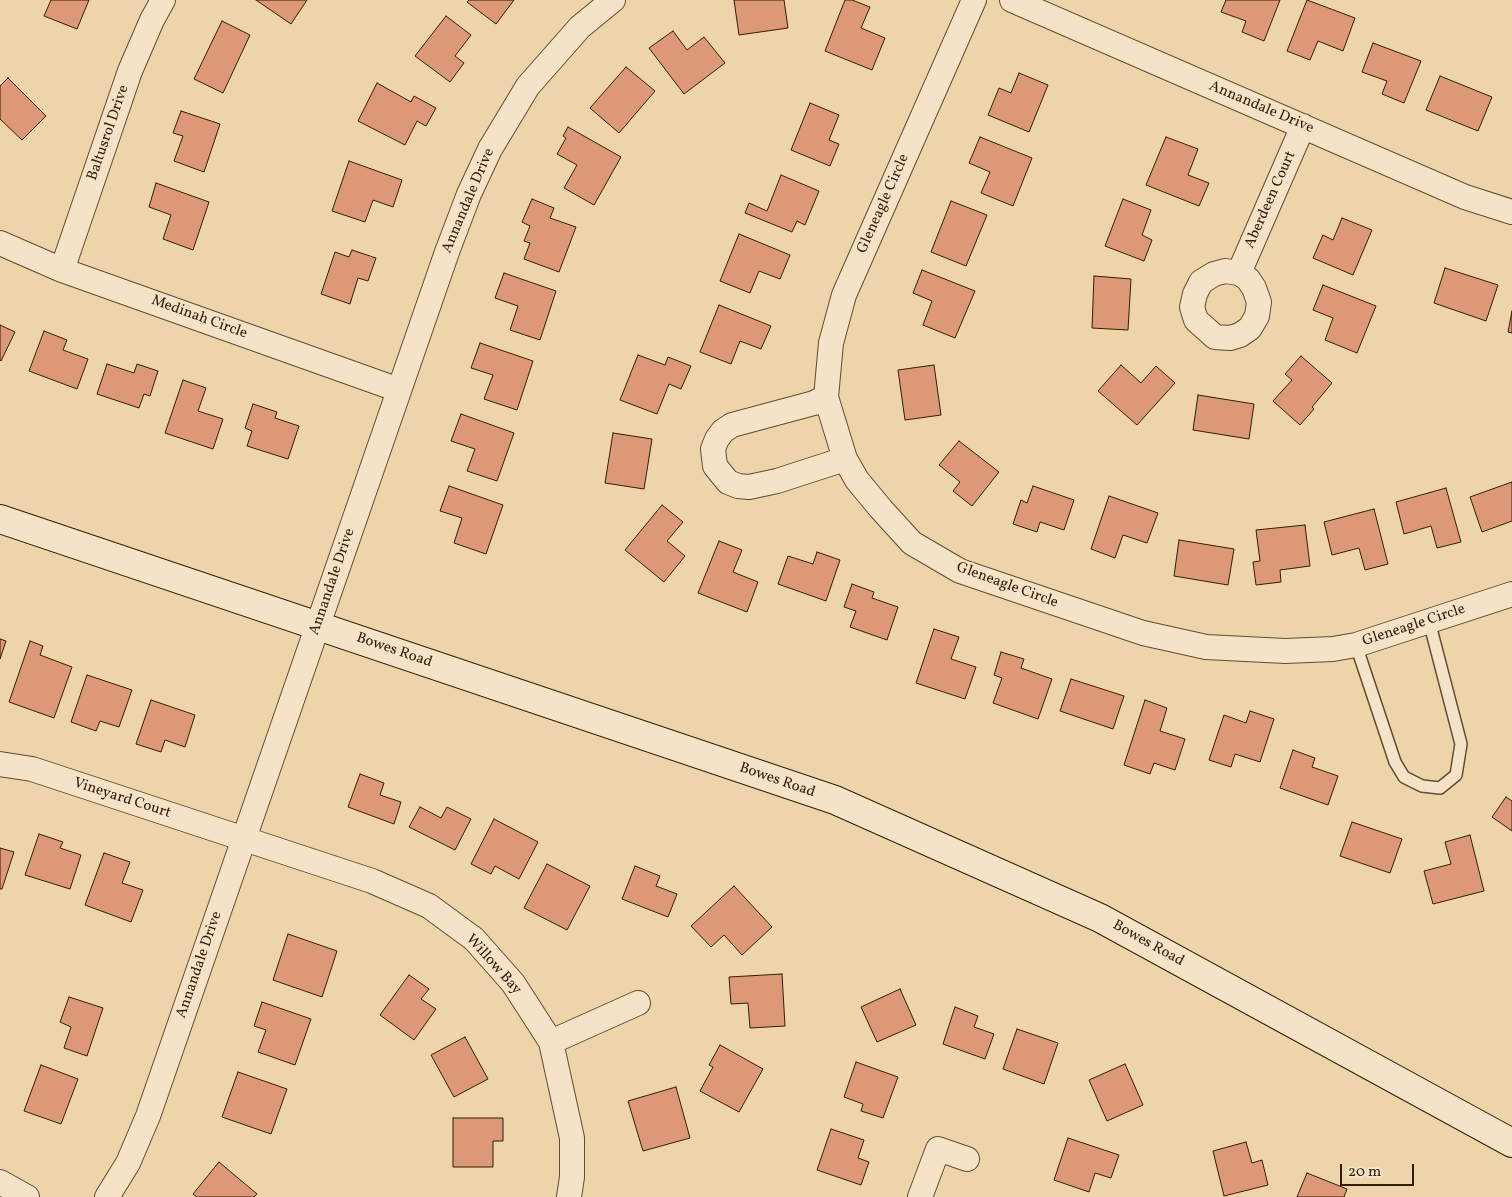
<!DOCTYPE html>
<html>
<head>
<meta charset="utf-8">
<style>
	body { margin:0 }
	#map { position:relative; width:1512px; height:1197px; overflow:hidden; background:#eed4a9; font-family:Vollkorn,serif }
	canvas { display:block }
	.scale { position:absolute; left:1340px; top:1164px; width:74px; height:22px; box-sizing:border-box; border:2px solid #331d07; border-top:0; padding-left:6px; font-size:15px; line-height:18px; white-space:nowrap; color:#331d07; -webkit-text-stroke:4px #f4e3c7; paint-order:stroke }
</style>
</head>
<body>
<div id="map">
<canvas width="1512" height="1197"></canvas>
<div class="scale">20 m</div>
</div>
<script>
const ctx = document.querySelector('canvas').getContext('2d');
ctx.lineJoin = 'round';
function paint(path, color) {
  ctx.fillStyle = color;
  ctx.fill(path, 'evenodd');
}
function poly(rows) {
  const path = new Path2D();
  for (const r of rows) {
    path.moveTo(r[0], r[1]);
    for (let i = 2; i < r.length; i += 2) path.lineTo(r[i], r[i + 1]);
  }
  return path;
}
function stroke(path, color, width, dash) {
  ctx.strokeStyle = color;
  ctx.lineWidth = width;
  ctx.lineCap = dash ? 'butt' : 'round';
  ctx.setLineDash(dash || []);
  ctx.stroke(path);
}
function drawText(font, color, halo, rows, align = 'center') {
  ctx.font = font + ' Vollkorn,serif';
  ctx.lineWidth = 5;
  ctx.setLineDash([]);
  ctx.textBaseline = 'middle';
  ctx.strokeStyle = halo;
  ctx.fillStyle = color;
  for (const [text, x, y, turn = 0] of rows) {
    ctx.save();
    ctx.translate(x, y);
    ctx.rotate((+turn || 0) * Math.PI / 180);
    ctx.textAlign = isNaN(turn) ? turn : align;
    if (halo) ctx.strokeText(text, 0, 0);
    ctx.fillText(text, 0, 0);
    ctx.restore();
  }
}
const building = poly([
	[51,0,89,0,77,29,44,16,51,0],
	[256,0,307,0,291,24,256,0],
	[469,0,514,0,496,24,467,2,469,0],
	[734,0,784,0,788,28,739,35,734,0],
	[845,0,852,0,870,7,861,28,885,38,872,70,825,51,845,0],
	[1226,0,1280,0,1264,41,1242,32,1246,21,1221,12,1226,0],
	[1307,0,1355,18,1343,51,1318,41,1310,60,1287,51,1307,0],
	[446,16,471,35,455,56,464,63,450,82,415,56,446,16],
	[222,21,250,35,223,93,194,79,222,21],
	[673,31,687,50,704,37,725,63,684,94,649,48,673,31],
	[1373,43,1421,61,1404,103,1382,94,1387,81,1362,72,1373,43],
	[626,67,655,91,619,133,590,108,626,67],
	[1019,73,1048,85,1029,132,988,115,999,88,1011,93,1019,73],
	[1440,76,1492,97,1478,131,1426,110,1440,76],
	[8,78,46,116,22,140,0,119,0,86,8,78],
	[377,83,411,102,414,96,436,108,426,126,417,121,405,145,358,121,377,83],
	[810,103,839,115,829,140,839,144,830,166,791,150,810,103],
	[181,111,220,124,204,172,174,161,183,136,173,133,181,111],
	[568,127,621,157,594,205,564,188,577,165,557,154,566,138,563,136,568,127],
	[980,137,1032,158,1013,206,981,193,990,172,969,163,980,137],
	[1166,137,1198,149,1188,175,1209,183,1199,206,1146,185,1166,137],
	[349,161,402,180,393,207,373,200,365,222,332,211,349,161],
	[781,175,819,191,805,225,797,221,792,232,745,213,749,203,767,211,781,175],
	[156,183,209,202,193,250,163,239,171,215,149,207,156,183],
	[532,199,554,208,550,218,576,227,559,272,524,259,530,243,524,241,530,226,522,222,532,199],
	[1123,199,1151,210,1142,235,1152,240,1144,261,1105,246,1123,199],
	[951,201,987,215,966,266,931,252,951,201],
	[1342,218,1372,230,1353,275,1313,258,1323,235,1333,240,1342,218],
	[739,234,790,255,780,279,759,271,750,293,720,281,739,234],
	[352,250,376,258,368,281,358,278,350,304,321,294,335,252,349,257,352,250],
	[1445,268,1498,285,1486,321,1434,303,1445,268],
	[922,270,975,291,955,338,923,325,932,301,913,293,922,270],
	[504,273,556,291,540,340,510,330,518,306,495,298,504,273],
	[1094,276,1131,279,1128,330,1092,328,1094,276],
	[1323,285,1376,306,1357,353,1325,340,1333,318,1313,310,1323,285],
	[719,305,771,326,761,349,740,341,731,364,700,352,719,305],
	[1512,311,1512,333,1508,332,1512,311],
	[0,325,15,332,1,361,0,360,0,325],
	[44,331,67,340,63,350,88,359,77,389,29,371,44,331],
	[480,343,533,361,517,410,484,399,493,375,471,368,480,343],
	[638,355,665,365,668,357,691,366,681,389,669,384,657,414,620,400,638,355],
	[1301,356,1332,383,1312,407,1314,409,1300,425,1273,401,1292,380,1285,374,1301,356],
	[107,364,134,373,137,364,158,371,150,396,144,394,139,408,97,394,107,364],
	[934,365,941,415,905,420,898,370,934,365],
	[1121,365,1141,383,1156,366,1175,383,1137,425,1098,391,1121,365],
	[183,380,206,388,198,411,223,419,213,449,165,433,183,380],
	[1198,395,1254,404,1249,439,1193,430,1198,395],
	[253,404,277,412,275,418,299,426,288,459,247,446,252,431,245,428,253,404],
	[461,414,514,433,497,481,467,471,475,449,451,441,461,414],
	[613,433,652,439,644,489,605,483,613,433],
	[959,441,999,472,972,506,953,491,960,482,939,465,959,441],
	[1512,482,1512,521,1482,532,1470,497,1512,482],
	[449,486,503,505,486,554,454,543,462,518,440,511,449,486],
	[1033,486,1074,500,1064,530,1040,522,1037,532,1013,524,1021,500,1027,503,1033,486],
	[1446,488,1461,542,1437,548,1431,526,1404,534,1396,502,1446,488],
	[1109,496,1158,513,1147,543,1123,535,1115,558,1091,549,1109,496],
	[662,505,683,522,667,541,685,556,664,582,625,550,662,505],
	[1374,509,1388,564,1365,570,1359,548,1332,555,1324,522,1374,509],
	[1305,525,1310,566,1280,570,1281,582,1256,585,1253,562,1260,561,1256,530,1305,525],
	[1179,540,1234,549,1228,585,1174,576,1179,540],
	[719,541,742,550,733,572,758,582,747,612,698,593,719,541],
	[817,552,840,560,826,601,778,584,788,556,813,564,817,552],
	[852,584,874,592,872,598,898,607,887,640,850,627,856,611,844,607,852,584],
	[934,629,959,637,951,659,976,667,965,699,916,683,934,629],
	[0,639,6,641,0,659,0,639],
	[30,641,43,646,40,655,72,667,54,718,9,702,30,641],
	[1001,652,1024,659,1021,668,1052,679,1038,719,993,703,1002,678,994,675,1001,652],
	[87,675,132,690,119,727,100,721,96,731,71,722,87,675],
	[1071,679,1124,696,1113,729,1060,711,1071,679],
	[151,700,195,715,185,747,165,740,161,752,136,744,151,700],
	[1145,700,1167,708,1160,731,1185,739,1175,770,1154,763,1150,774,1124,765,1145,700],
	[1250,711,1274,719,1260,762,1235,754,1231,767,1209,760,1224,715,1246,723,1250,711],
	[1293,750,1315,758,1312,767,1338,776,1328,805,1280,788,1293,750],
	[360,774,384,783,380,795,401,802,394,824,348,807,360,774],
	[1506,797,1512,801,1512,831,1492,817,1506,797],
	[420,807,441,818,447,807,471,819,455,850,409,827,420,807],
	[494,819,538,842,519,879,495,866,491,874,471,864,494,819],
	[1352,822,1402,839,1390,873,1340,856,1352,822],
	[39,834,63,842,60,848,81,855,70,889,25,875,39,834],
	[1470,835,1484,891,1433,904,1424,871,1451,864,1445,842,1470,835],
	[0,848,14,852,2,889,0,889,0,848],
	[104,853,130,862,122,883,143,890,131,922,85,905,104,853],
	[547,864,590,886,567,930,524,908,547,864],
	[635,866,660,876,656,886,677,894,668,917,622,899,635,866],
	[734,886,772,927,742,955,724,935,711,947,691,926,734,886],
	[288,934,337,951,322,997,273,980,288,934],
	[782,974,785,1026,750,1028,748,1003,731,1004,729,977,782,974],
	[409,975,429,989,421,999,436,1009,414,1040,380,1015,409,975],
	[900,989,916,1025,877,1042,861,1007,900,989],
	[69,997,103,1008,87,1056,64,1048,71,1027,60,1022,69,997],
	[262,1002,311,1019,295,1065,258,1052,266,1030,254,1026,262,1002],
	[955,1007,978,1016,974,1027,994,1034,985,1059,943,1044,955,1007],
	[1017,1029,1058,1043,1044,1084,1003,1069,1017,1029],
	[465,1037,488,1079,454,1097,431,1055,465,1037],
	[720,1045,763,1069,739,1112,700,1091,713,1067,709,1065,720,1045],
	[856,1062,898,1077,883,1118,861,1111,863,1104,844,1097,856,1062],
	[1125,1064,1143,1105,1107,1121,1089,1080,1125,1064],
	[41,1065,78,1079,61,1124,24,1111,41,1065],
	[238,1072,287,1089,271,1134,222,1117,238,1072],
	[676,1087,690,1138,643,1151,628,1101,676,1087],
	[453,1118,503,1118,503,1141,493,1141,493,1167,453,1167,453,1118],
	[831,1129,864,1140,858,1158,869,1162,861,1185,817,1170,831,1129],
	[1068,1138,1119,1155,1111,1178,1095,1173,1089,1192,1054,1180,1068,1138],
	[1246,1142,1252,1163,1262,1160,1268,1185,1224,1196,1213,1151,1246,1142],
	[219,1162,257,1194,254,1197,197,1197,193,1194,219,1162],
	[1307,1173,1347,1189,1344,1197,1297,1197,1307,1173]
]);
paint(building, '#dd9877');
stroke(building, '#331d07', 1);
const lane = poly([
	[1356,645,1395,762,1404,777,1422,786,1440,788,1456,775,1461,744,1429,621]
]);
const street = poly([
	[974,0,844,295,831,343,826,397,845,459,857,480,881,509,912,543,960,571,1143,633,1206,647,1285,651,1333,649,1356,645,1512,594],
	[1012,0,1465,197,1512,212],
	[0,243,62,270,399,390],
	[62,270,130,71,152,20,163,0],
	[1239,273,1248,279,1254,288,1259,302,1257,316,1250,328,1240,335,1230,338,1215,337,1196,320,1192,307,1195,294,1201,282,1214,274,1225,271,1239,273,1303,126],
	[826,397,814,403,732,425,723,431,717,439,713,449,715,466,728,482,738,486,749,487,777,481,845,459],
	[0,764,32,769,372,881,429,906,474,939,513,983,551,1042,572,1138,572,1177,569,1197],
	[551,1042,638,1003],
	[0,1182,27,1197],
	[107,1197,128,1163,148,1116,447,252,469,194,490,149,528,86,580,27,613,0],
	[920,1197,938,1149,967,1159]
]);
const secondary = poly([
	[0,519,835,800,1100,918,1512,1143]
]);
stroke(lane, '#624b30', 14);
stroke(street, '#624b30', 26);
stroke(secondary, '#331d07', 30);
stroke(lane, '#f4e3c7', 11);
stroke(street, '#f4e3c7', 24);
stroke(secondary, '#f4e3c7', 28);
drawText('15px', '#331d07', '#f4e3c7', [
	["Annandale Drive",1261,108,23],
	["Baltusrol Drive",109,133,-71],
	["Aberdeen Court",1271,200,-66],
	["Annandale Drive",469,201,-67],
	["Gleneagle Circle",884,204,-66],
	["Medinah Circle",199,318,20],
	["Annandale Drive",333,582,-71],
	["Gleneagle Circle",1007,586,20],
	["Gleneagle Circle",1414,626,-18],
	["Bowes Road",394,651,19],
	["Bowes Road",777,781,19],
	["Vineyard Court",122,799,18],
	["Bowes Road",1148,944,29],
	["Annandale Drive",200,965,-71],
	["Willow Bay",493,965,48]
]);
</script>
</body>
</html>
